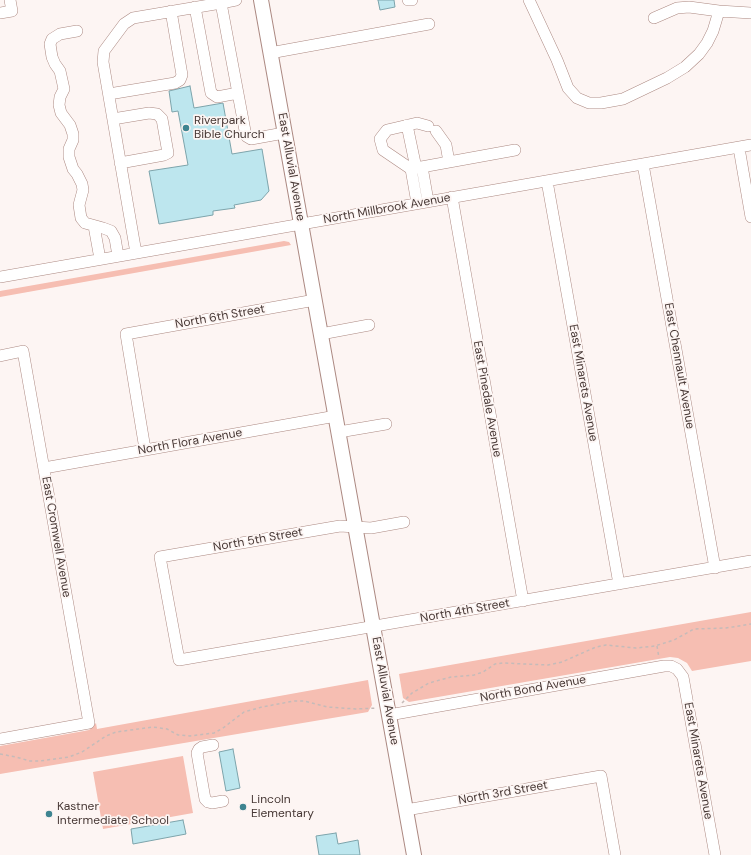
<!DOCTYPE html>
<html>
<head>
<meta charset="utf-8">
<style>
	body { margin:0 }
	canvas { display:block; background:#fdf5f3 }
</style>
</head>
<body>
<canvas width="751" height="855"></canvas>
<script>
const ctx = document.querySelector('canvas').getContext('2d');
ctx.lineJoin = 'round';
function paint(path, color) {
  ctx.fillStyle = color;
  ctx.fill(path, 'evenodd');
}
function poly(rows) {
  const path = new Path2D();
  for (const r of rows) {
    path.moveTo(r[0], r[1]);
    for (let i = 2; i < r.length; i += 2) path.lineTo(r[i], r[i + 1]);
  }
  return path;
}
function stroke(path, color, width, dash) {
  ctx.strokeStyle = color;
  ctx.lineWidth = width;
  ctx.lineCap = dash ? 'butt' : 'round';
  ctx.setLineDash(dash || []);
  ctx.stroke(path);
}
function drawText(font, color, halo, rows, align = 'center') {
  ctx.font = font + ' "DM Sans",sans-serif';
  ctx.lineWidth = 3.5;
  ctx.setLineDash([]);
  ctx.textBaseline = 'middle';
  ctx.strokeStyle = halo;
  ctx.fillStyle = color;
  for (const [text, x, y, turn = 0] of rows) {
    ctx.save();
    ctx.translate(x, y);
    ctx.rotate((+turn || 0) * Math.PI / 180);
    ctx.textAlign = isNaN(turn) ? turn : align;
    if (halo) ctx.strokeText(text, 0, 0);
    ctx.fillText(text, 0, 0);
    ctx.restore();
  }
}
paint(poly([
	[284,241,289,242,291,245,0,297,0,291],
	[751,612,751,661,692,671,687,663,678,658,670,657,409,702,403,698,399,674],
	[368,680,372,705,368,712,0,774,0,746,84,731,89,730,96,723,97,729],
	[183,756,193,813,103,829,93,772]
]), '#f6beb2');
const building = poly([
	[378,0,394,0,395,7,380,10,378,0],
	[190,86,194,108,223,103,232,154,262,149,269,191,261,200,234,205,235,208,213,211,213,215,159,224,149,171,188,165,178,111,172,112,169,91,190,86],
	[233,749,240,788,226,791,219,752,233,749],
	[183,820,186,834,133,844,131,829,183,820],
	[336,833,338,844,358,840,360,855,319,855,316,836,336,833]
]);
paint(building, '#bde6ee');
stroke(building, '#7da4ab', 1);
const minor = poly([
	[236,0,221,3,246,136,251,139,284,133],
	[408,0,412,0],
	[529,0,557,60,568,88,577,98,589,103,601,103,623,99,667,78,685,67,699,54,707,43,713,31,719,11],
	[195,7,211,93,217,97,238,93],
	[0,13,12,11,10,0],
	[654,18,677,8,689,7,719,11,751,13],
	[77,31,60,34,52,39,50,44,52,57,55,64,60,71,64,89,60,97,59,105,61,113,70,125,73,134,73,140,69,149,69,157,73,169,77,174,82,184,83,190,79,205,81,218,85,223,103,228,111,231,115,238,118,256],
	[270,53,429,24],
	[109,94,175,83,180,80,182,75,171,11],
	[113,119,149,113,157,114,162,119,168,153,164,155,120,163],
	[407,125,416,168,411,169],
	[436,131,446,145,449,162],
	[739,148,751,217],
	[643,164,715,568],
	[422,167,428,201],
	[416,168,515,150],
	[547,181,619,584],
	[452,197,523,601],
	[417,203,411,169,383,150,380,139,387,130,417,123,428,126],
	[94,226,100,259],
	[136,253,103,62,104,51,124,24,133,18,221,3],
	[0,277,751,145],
	[321,334,369,325],
	[0,356,23,351,89,723,0,739],
	[339,432,386,424],
	[145,449,126,334,315,300],
	[44,468,336,416],
	[404,522,371,528,340,526,160,557,179,660,751,561],
	[389,715,664,666,671,666,677,669,683,677,715,855],
	[213,745,202,747,199,749,197,753,205,799,208,802,212,803,223,801],
	[406,810,601,776,615,855]
]);
const major = poly([
	[261,0,414,855]
]);
stroke(minor, '#ac8982', 12);
stroke(major, '#ac8982', 16);
stroke(poly([
	[657,646,659,658],
	[402,703,412,693,429,683,451,677,474,675,483,672,495,664,503,663,548,665,562,662,596,647,606,645,636,648,655,646,674,640,694,629,726,628,751,624],
	[0,754,16,757,30,761,40,761,69,757,82,752,106,736,116,732,153,727,167,729,178,735,190,736,214,733,223,728,244,712,262,707,294,701,304,701,327,707,356,709,377,708]
]), '#c5bbb9', 1.5, [3, 3]);
stroke(minor, '#fff', 11);
stroke(major, '#fff', 14);
for (const [x, y, r, color] of [
	[186,128,4,"#3e8490"],
	[243,807,4,"#3e8490"],
	[49,814,4,"#3e8490"]
]) {
  const dot = new Path2D();
  dot.arc(x, y, r, 0, 2 * Math.PI);
  ctx.fillStyle = color;
  ctx.fill(dot);
  stroke(dot, '#fdf5f3', 1.5);
}
drawText('12px', '#473835', '#fdf5f3', [
	["Riverpark",194,121],
	["Bible Church",194,135],
	["Lincoln",251,800],
	["Elementary",251,814],
	["Kastner",57,807],
	["Intermediate School",57,821]
], 'left');
drawText('12px', '#473835', '#fdf5f3', [
	["East Alluvial Avenue",291,167,80],
	["North Millbrook Avenue",387,209,-10],
	["North 6th Street",220,317,-10],
	["East Chennault Avenue",679,366,80],
	["East Minarets Avenue",583,383,80],
	["East Pinedale Avenue",487,399,80],
	["North Flora Avenue",190,442,-10],
	["East Cromwell Avenue",56,537,80],
	["North 5th Street",258,540,-10],
	["North 4th Street",465,611,-10],
	["North Bond Avenue",533,689,-10],
	["East Alluvial Avenue",385,691,80],
	["East Minarets Avenue",698,761,80],
	["North 3rd Street",503,793,-10]
]);
</script>
</body>
</html>
